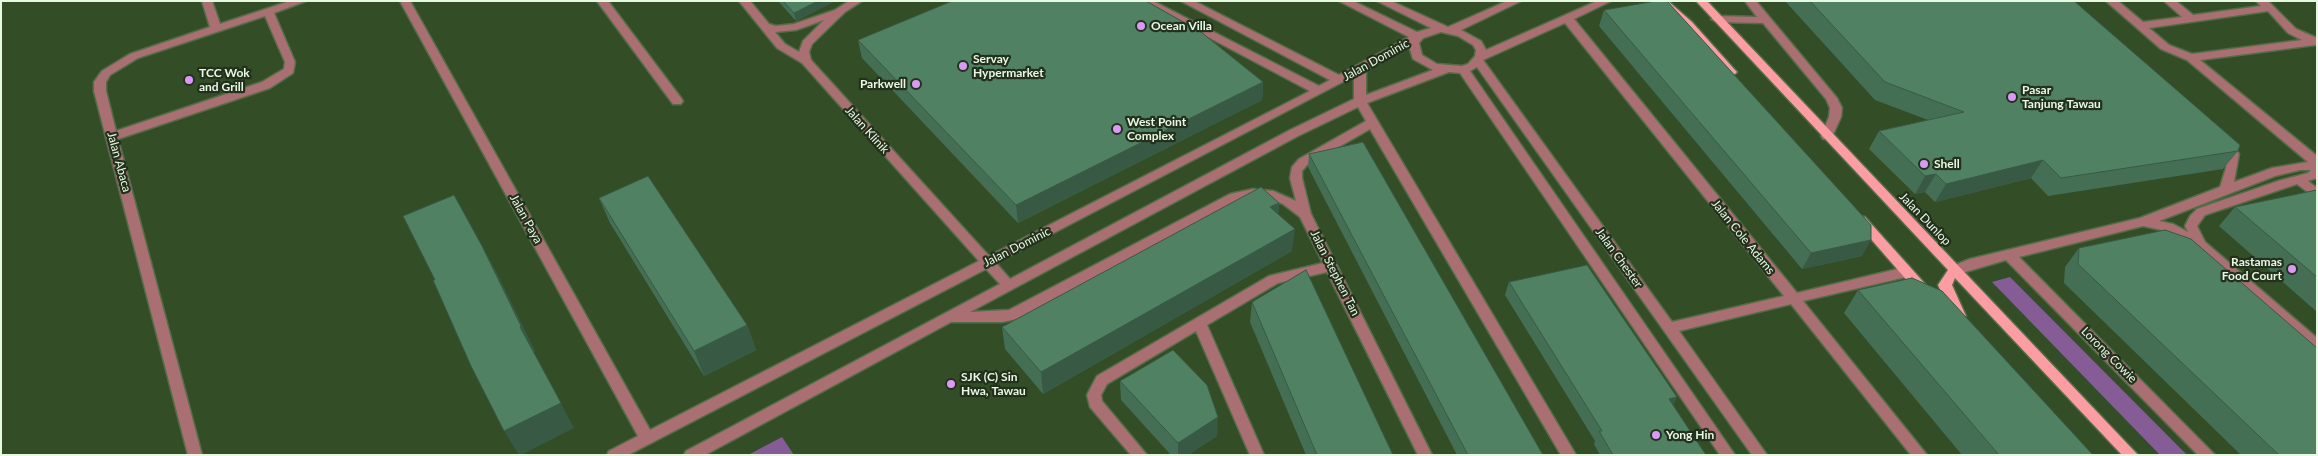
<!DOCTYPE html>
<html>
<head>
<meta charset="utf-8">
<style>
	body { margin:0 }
	#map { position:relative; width:2318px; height:456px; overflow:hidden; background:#334e26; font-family:Lato,sans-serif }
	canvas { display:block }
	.frame { position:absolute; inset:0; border:2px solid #e8f9e1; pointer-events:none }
</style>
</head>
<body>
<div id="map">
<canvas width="2318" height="456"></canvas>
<div class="frame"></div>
</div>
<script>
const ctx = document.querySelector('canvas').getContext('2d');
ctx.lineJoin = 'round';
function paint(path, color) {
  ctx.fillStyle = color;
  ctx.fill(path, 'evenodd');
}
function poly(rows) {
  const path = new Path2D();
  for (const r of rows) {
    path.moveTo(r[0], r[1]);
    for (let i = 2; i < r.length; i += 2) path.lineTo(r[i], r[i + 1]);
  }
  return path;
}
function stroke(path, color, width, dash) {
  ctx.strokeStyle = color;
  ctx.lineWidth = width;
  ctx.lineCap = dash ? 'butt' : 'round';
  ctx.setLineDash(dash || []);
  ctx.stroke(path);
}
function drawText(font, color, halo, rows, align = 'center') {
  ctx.font = font + ' Lato,sans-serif';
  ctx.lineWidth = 4.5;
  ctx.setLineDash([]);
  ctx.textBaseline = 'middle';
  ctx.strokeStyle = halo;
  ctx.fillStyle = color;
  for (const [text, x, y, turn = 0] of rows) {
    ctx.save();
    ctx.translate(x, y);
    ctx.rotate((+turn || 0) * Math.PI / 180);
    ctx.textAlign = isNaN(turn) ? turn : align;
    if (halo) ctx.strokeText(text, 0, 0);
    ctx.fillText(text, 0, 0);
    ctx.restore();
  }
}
paint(poly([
	[2010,277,2187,455,2160,455,1992,282],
	[782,437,794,455,748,455]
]), '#865c96');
const minor = poly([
	[202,1,212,1,220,24,290,1,306,1,274,13,295,62,293,73,270,88,118,139,202,455,188,455,94,91,94,82,102,71,130,54,210,27,202,1],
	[265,16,285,62,284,69,262,82,116,131,106,91,106,82,110,75,138,58,265,16],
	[400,1,410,1,650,430,979,261,802,63,777,48,739,1,750,1,769,24,776,26,794,24,835,10,849,1,862,1,845,12,812,44,809,52,811,60,989,256,1310,91,1140,1,1153,1,1319,86,1330,80,1181,1,1194,1,1339,75,1409,37,1339,1,1353,1,1417,32,1431,28,1377,1,1391,1,1448,27,1507,1,1521,1,1461,30,1481,41,1486,50,1597,1,1611,1,1574,19,1797,293,1906,267,1911,269,1912,272,1911,275,1906,277,1803,301,1927,455,1911,455,1791,304,1679,331,1767,455,1752,455,1477,67,1470,71,1735,455,1720,455,1460,73,1449,72,1367,103,1576,455,1561,455,1370,129,1307,165,1302,171,1302,178,1311,214,1432,455,1418,455,1327,272,1278,283,1207,325,1264,455,1250,455,1196,331,1107,384,1101,395,1102,401,1147,455,1131,455,1090,407,1087,395,1097,376,1269,276,1323,263,1300,217,1283,204,1271,199,1253,197,1237,201,1017,319,1002,322,951,322,705,455,684,455,686,451,1000,284,986,269,628,455,607,455,609,451,638,436,400,1],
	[824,20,803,41,799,52,785,44,775,32,796,30,824,20],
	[1565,23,1784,296,1672,322,1483,60,1565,23],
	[1441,32,1458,36,1473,45,1476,50,1475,56,1468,64,1462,66,1437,64,1422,55,1419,43,1423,38,1441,32],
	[1409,46,1413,59,1433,70,1366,95,1366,70,1409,46],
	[1354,76,1354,99,1290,130,1010,279,996,263,1354,76],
	[1358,107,1366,121,1299,159,1292,167,1290,178,1296,201,1273,191,1253,189,1230,194,1009,310,970,312,1298,136,1358,107],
	[597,1,608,1,681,98,683,101,681,104,673,104,597,1],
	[1745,1,1756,1,1837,98,1842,108,1841,117,1831,139,1823,139,1821,136,1829,117,1830,108,1826,99,1763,23,1716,22,1711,19,1716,16,1757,17,1745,1],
	[2106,1,2118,1,2143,22,2182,17,2164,1,2176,1,2193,15,2261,6,2256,1,2268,1,2296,29,2317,38,2317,45,2315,45,2200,60,2317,156,2317,178,2308,181,2317,188,2317,199,2297,184,2205,215,2197,226,2205,242,2317,338,2317,351,2312,350,2198,249,2166,231,2143,226,2019,257,2215,455,2198,455,2006,260,1955,275,1950,273,1949,270,1950,267,1970,259,2140,218,2220,187,2226,168,2227,154,2219,143,2221,140,2229,140,2239,154,2234,182,2272,168,2308,162,2187,60,2161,49,2106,1],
	[2268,11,2288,33,2302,40,2192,54,2169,45,2149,28,2268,11],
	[2300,170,2311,170,2308,173,2278,181,2197,209,2190,216,2185,226,2188,232,2173,224,2159,221,2275,176,2300,170]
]);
const major = poly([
	[1657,1,1668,1,1692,22,1735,70,1737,72,1735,74,1727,74,1684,26,1657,1],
	[1696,1,1707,1,2138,455,2122,455,1955,278,1952,285,1966,316,1964,320,1954,320,1938,285,1948,270,1696,1],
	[1861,216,1865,217,1927,286,1929,289,1927,292,1917,292,1857,223,1855,220,1857,217,1861,216]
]);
stroke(minor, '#546d48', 3);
stroke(major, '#546d48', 3);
paint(minor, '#a96f72');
paint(major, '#fb9da3');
paint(poly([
	[778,1,835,1,796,21],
	[1785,1,2074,1,2238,151,2223,169,2048,196,2031,178,1935,202,1925,192,1915,194,1869,149,1879,131,1928,120,1875,100],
	[1604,10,1862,256,1802,269,1599,26],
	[858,40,1263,82,1262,100,1018,223,862,58],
	[1309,154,1543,455,1457,455,1308,167],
	[2317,190,2317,312,2219,226,2235,207],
	[599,198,747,325,756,350,704,376,610,223],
	[1279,203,1278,214,1292,251,1043,394,1005,349,1002,327],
	[2079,248,2317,455,2241,455,2064,283,2065,267],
	[1509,282,1673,405,1706,455,1600,455,1594,444,1595,441,1505,295],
	[1858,290,2093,455,1962,455,1844,313],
	[1252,302,1393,455,1306,455,1250,322],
	[1120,381,1217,436,1188,455,1171,455,1121,400]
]), '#456f55');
paint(poly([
	[818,1,835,1,796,21,794,13],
	[1263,82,1262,100,1018,223,1016,205],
	[2043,160,2031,178,1935,202,1946,184],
	[1936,174,1925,192,1915,194,1925,176],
	[454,195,496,271,535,351,534,352,574,428,521,455,519,455,504,431,520,327],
	[1279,203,1276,225,1270,207],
	[1295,229,1292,251,1043,394,1041,372],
	[1871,240,1862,256,1802,269,1811,253],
	[747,325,756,350,704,376,694,351],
	[1677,397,1671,410,1669,399],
	[1218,417,1217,436,1188,455,1178,455,1178,443]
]), '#385a45');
const building = poly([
	[783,1,818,1,794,13,783,1],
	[952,1,1146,1,1201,32,1263,82,1016,205,858,40,952,1],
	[1656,1,1667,1,1871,225,1871,240,1811,253,1604,10,1656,1],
	[1810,1,2074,1,2240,145,2238,151,2061,178,2043,160,1946,184,1936,174,1925,176,1879,131,1964,112,1885,82,1810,1],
	[1363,142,1543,455,1468,455,1309,154,1363,142],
	[648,176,747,325,694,351,599,198,648,176],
	[1261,187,1279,203,1270,207,1295,229,1041,372,1002,327,1261,187],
	[2317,190,2317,277,2235,207,2317,190],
	[454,195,482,246,521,326,520,327,561,403,504,431,471,366,433,280,435,280,403,216,454,195],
	[2165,230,2191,239,2317,348,2317,455,2279,455,2078,264,2079,248,2165,230],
	[1587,265,1677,397,1669,399,1706,455,1613,455,1599,431,1602,431,1509,282,1587,265],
	[1306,270,1393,455,1317,455,1252,302,1306,270],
	[1912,278,1942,291,2093,455,1999,455,1858,290,1912,278],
	[1173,350,1207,385,1218,417,1178,443,1120,381,1173,350]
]);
paint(building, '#508163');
stroke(building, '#385a45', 1);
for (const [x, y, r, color] of [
	[1141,26,5,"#db99f5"],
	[963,66,5,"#db99f5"],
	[189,80,5,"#db99f5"],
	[916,84,5,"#db99f5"],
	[2012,97,5,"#db99f5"],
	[1117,129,5,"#db99f5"],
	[1924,164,5,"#db99f5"],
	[2292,269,5,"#db99f5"],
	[951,384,5,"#db99f5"],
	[1656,435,5,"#db99f5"]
]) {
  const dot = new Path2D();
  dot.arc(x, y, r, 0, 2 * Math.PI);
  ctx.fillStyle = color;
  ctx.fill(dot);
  stroke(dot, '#24301e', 2);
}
drawText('bold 12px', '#e8f9e1', '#24301e', [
	["Ocean Villa",1151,26],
	["Servay",973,59],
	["Hypermarket",973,73],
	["TCC Wok",199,73],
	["and Grill",199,87],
	["Parkwell",906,84,"right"],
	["Pasar",2022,90],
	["Tanjung Tawau",2022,104],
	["West Point",1127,122],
	["Complex",1127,136],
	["Shell",1934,164],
	["Rastamas",2282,262,"right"],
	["Food Court",2282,276,"right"],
	["SJK (C) Sin",961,377],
	["Hwa, Tawau",961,391],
	["Yong Hin",1666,435]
], 'left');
drawText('12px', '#e8f9e1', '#24301e', [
	["Jalan Dominic",1376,60,-29],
	["Jalan Klinik",867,130,48],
	["Jalan Abaca",119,162,75],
	["Jalan Paya",526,219,61],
	["Jalan Dunlop",1925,219,46],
	["Jalan Cole Adams",1743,237,51],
	["Jalan Dominic",1017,247,-27],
	["Jalan Chester",1619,258,54],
	["Jalan Stephen Tan",1335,273,63],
	["Lorong Cowie",2109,355,45]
]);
</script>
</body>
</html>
